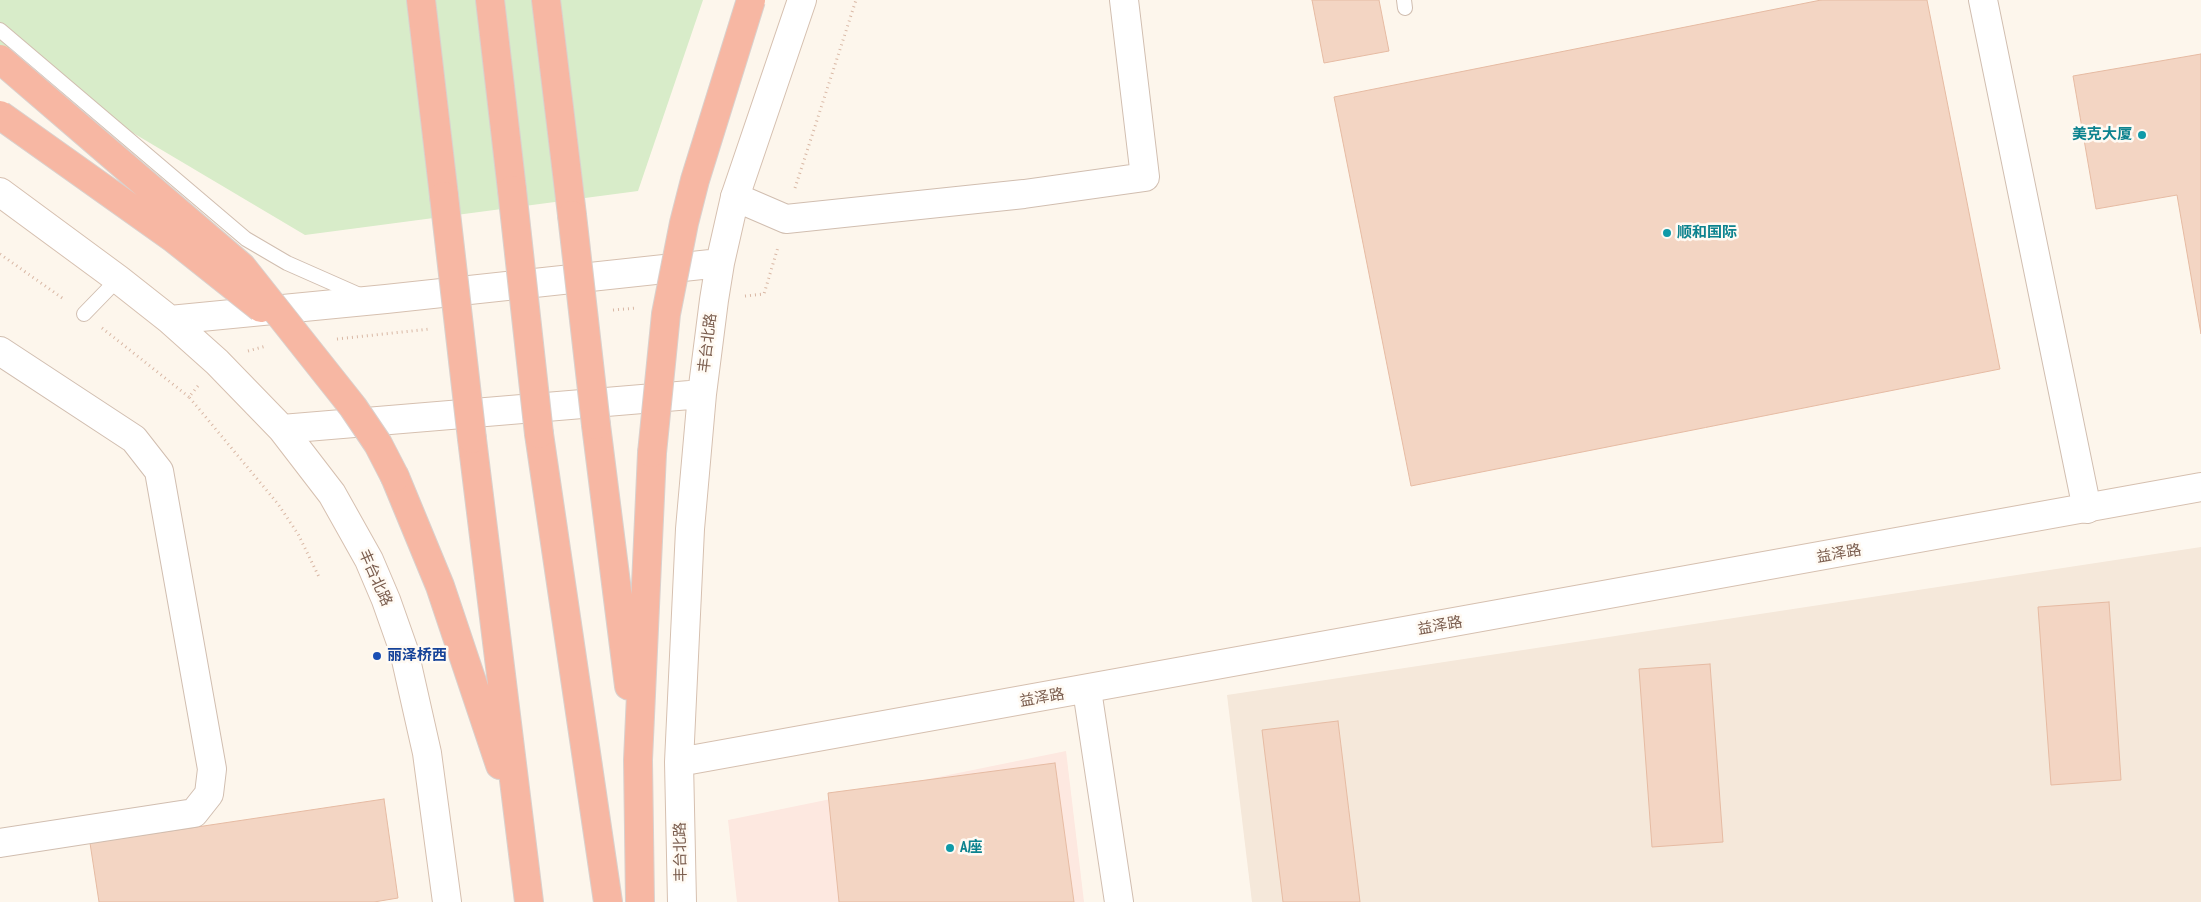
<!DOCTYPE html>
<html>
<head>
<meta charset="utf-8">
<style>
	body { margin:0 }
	canvas { display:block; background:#fdf6ec }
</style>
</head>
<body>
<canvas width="2201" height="902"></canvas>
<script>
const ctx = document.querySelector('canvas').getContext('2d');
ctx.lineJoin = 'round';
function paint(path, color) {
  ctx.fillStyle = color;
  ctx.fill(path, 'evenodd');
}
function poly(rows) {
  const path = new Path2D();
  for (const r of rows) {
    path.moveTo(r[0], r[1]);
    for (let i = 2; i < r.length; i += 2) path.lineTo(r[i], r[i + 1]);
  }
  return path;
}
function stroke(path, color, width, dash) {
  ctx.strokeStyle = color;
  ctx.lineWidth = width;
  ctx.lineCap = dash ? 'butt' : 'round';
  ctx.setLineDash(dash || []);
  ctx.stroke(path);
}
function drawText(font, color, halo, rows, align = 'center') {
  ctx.font = font + ' "PT Sans Narrow","Noto Sans SC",sans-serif';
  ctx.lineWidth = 5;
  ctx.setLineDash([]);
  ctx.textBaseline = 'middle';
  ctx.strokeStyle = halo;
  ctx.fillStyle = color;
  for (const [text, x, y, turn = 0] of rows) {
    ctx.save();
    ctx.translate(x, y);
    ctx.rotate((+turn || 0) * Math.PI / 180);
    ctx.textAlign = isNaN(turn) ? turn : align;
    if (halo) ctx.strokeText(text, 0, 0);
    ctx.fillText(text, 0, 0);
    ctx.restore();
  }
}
paint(poly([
	[2201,547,2201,902,1252,902,1227,695]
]), '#f5e8da');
paint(poly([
	[1066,751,1084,902,737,902,728,820]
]), '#fde8e0');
paint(poly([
	[0,0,703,0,638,191,305,235,0,54]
]), '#d8ecc9');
const building = poly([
	[1312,0,1379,0,1389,51,1324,63,1312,0],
	[1821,0,1927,0,2000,369,1411,486,1334,97,1821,0],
	[2201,54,2201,334,2177,195,2096,209,2073,76,2201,54],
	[2109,602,2121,780,2051,785,2038,607,2109,602],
	[1710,664,1723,842,1652,847,1639,669,1710,664],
	[1338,721,1360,902,1283,902,1262,730,1338,721],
	[1055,763,1074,902,839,902,828,793,1055,763],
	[384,799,398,898,374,902,99,902,90,843,384,799]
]);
paint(building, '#f3d5c3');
stroke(building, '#e6bba3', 1);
const lane = poly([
	[1404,0,1405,8],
	[0,30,246,239,287,263,364,297],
	[84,314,118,279]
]);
const street = poly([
	[1983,0,2087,509],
	[735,197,786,219,1024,194,1145,177,1124,0],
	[0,351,134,439,159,471,212,769,209,794,194,813,0,843],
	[1087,690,1119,902]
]);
const secondary = poly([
	[0,192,118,279,170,320,217,362,282,429,332,494,369,560,386,600,404,651,427,753,447,902],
	[170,320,386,299,720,263],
	[282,429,702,394],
	[679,762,2201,487],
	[682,902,679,762,690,529,702,394,714,300,720,263,735,197,802,0]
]);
const highway = poly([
	[421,0,444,196],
	[490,0,512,190],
	[546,0,572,215],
	[596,425,629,686],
	[539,434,608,902],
	[472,439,529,902],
	[395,477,440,586,500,765],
	[640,902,638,760,652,453]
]);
stroke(lane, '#d1beb0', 16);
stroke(street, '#d1beb0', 30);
stroke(secondary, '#d6c0b0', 30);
stroke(highway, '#dad1cd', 30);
stroke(poly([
	[795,188,856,0],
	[0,254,65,300],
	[745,296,764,294,778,247],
	[613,310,637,308],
	[102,328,189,397],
	[337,339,430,329],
	[248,351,266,346],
	[198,386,189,397,278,504,298,534,320,579]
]), '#d9b8a5', 3, [1, 4]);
stroke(lane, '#fff', 14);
stroke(street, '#fff', 28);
stroke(secondary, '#fff', 28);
stroke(highway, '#f7b7a3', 28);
const highwayBridge = poly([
	[0,59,242,267,353,407,378,444,395,477],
	[0,115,173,238,261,308],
	[512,190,539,434],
	[444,196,472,439],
	[572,215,596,425],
	[652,453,666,314,684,223,695,180,751,0]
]);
stroke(highwayBridge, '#dad1cd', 30, []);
stroke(highwayBridge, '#f7b7a3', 28);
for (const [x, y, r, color] of [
	[2142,135,5,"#0f9aa8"],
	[1667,233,5,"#0f9aa8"],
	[377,656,5,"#1a4fb4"],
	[950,848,5,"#0f9aa8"]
]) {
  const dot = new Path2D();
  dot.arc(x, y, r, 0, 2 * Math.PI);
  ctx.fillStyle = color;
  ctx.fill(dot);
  stroke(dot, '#fffaf3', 2);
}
drawText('bold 15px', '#0d838f', '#fffaf3', [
	["美克大厦",2132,135,"right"],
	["顺和国际",1677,233],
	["A座",960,848]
], 'left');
drawText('15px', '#7a5c4d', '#fffaf3', [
	["丰台北路",708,343,-83],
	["益泽路",1839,554,-10],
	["丰台北路",375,578,66],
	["益泽路",1440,626,-10],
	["益泽路",1042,698,-10],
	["丰台北路",681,852,-91]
]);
drawText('bold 15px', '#164399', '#fffaf3', [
	["丽泽桥西",387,656]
], 'left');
</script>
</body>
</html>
